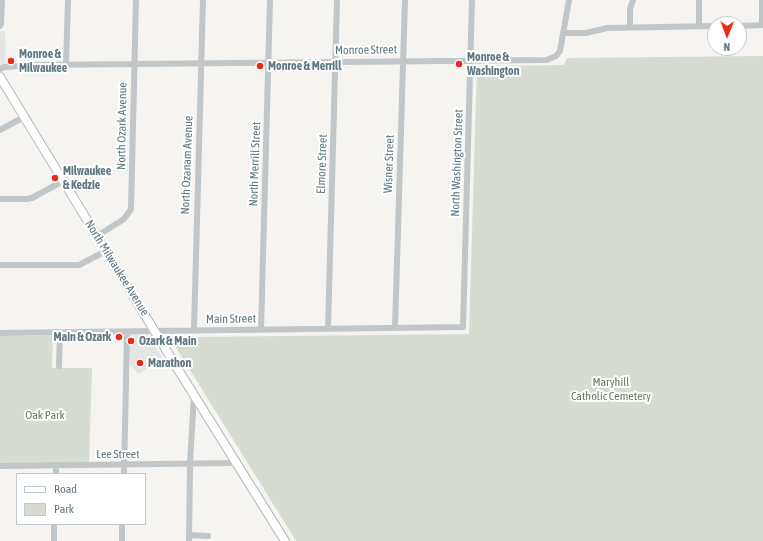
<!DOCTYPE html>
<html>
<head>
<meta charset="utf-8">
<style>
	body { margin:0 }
	#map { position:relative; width:763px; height:541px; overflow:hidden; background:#f5f4f0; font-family:"Asap Condensed",sans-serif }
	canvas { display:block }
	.legend { position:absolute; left:16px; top:473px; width:130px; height:52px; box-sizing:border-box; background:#fff; border:1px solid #c0c9cd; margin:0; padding:5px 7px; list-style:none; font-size:12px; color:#617983 }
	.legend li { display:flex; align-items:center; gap:8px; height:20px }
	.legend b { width:20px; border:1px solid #c0c9cd }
	.north { position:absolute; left:707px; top:16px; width:40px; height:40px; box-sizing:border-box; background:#fff; border:1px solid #c0c9cd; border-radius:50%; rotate:181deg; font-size:11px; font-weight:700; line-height:16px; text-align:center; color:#617983 }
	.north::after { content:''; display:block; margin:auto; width:14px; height:18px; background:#ed2817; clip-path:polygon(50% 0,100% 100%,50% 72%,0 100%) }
</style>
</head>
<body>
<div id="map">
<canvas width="763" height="541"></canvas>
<ul class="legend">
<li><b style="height:5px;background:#fff"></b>Road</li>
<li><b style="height:11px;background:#d6dcd1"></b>Park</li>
</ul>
<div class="north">N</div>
</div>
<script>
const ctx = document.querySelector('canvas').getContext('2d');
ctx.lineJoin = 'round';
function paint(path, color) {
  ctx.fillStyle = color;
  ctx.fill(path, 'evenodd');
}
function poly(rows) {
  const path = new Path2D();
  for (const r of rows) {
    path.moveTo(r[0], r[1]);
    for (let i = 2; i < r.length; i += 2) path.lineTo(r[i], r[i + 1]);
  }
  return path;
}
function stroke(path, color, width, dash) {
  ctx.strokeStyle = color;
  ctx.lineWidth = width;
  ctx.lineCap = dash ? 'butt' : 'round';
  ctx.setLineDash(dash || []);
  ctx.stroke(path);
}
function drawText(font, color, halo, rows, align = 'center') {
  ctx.font = font + ' "Asap Condensed",sans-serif';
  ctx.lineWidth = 4;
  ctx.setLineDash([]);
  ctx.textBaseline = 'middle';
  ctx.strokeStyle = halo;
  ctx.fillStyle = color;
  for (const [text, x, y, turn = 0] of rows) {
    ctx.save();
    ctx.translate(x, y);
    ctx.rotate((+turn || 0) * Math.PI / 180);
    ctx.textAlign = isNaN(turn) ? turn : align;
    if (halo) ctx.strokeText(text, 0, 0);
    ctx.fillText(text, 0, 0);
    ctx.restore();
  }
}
paint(poly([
	[0,5,0,31,5,31,6,65,0,65],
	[126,333,146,333,164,360,138,374,126,360]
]), '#e5e5e3');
paint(poly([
	[763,56,763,541,296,541,172,341,173,339,194,339,194,337,469,334,477,66,564,65,567,58],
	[0,336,53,336,52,368,92,368,89,462,0,464]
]), '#d6dcd1');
const major = poly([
	[0,77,174,363,285,541]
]);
stroke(major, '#b2b8ba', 10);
stroke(poly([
	[762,0,762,25],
	[0,26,1,24,2,0],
	[699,26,699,0],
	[739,26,763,25],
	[630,27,630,9,633,0],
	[563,33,586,33,607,28,715,26],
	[66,65,68,0],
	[0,69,5,67,33,65,547,60,556,56,560,51,569,0],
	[0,130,24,117],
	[0,199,27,199,32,198,63,181],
	[97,236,124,219,131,209,136,0],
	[0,265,79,265,106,251],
	[328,328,337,0],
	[395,328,405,0],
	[261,329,270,0],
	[194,330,203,0],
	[0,333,463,327,472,0],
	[59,366,60,333],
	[0,466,237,463],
	[56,474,56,465],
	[124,474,127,332],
	[189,535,208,536],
	[54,541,54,524],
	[122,541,122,524],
	[189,541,190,464,194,395]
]), '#c1c6c8', 6);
stroke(major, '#fff', 8);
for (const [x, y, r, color] of [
	[11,61,4,"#ed2817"],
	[459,64,4,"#ed2817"],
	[260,66,4,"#ed2817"],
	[55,178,4,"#ed2817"],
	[119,337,4,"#ed2817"],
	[131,341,4,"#ed2817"],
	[140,363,4,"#ed2817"]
]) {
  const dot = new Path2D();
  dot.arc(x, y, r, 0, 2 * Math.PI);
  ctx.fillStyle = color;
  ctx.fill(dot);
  stroke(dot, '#fff', 1.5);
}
drawText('12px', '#617983', '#fff', [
	["Monroe Street",366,50,-1],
	["North Ozark Avenue",122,126,-89],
	["North Washington Street",457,163,-88],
	["North Merrill Street",255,164,-88],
	["Elmore Street",322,164,-88],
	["Wisner Street",389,164,-88],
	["North Ozanam Avenue",187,165,-88],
	["North Milwaukee Avenue",117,268,58],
	["Main Street",231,319,-1],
	["Lee Street",118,454]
]);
drawText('bold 12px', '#617983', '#fff', [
	["Monroe &",19,54],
	["Milwaukee",19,68],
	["Monroe &",467,57],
	["Washington",467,71],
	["Monroe & Merrill",268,66],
	["Milwaukee",63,171],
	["& Kedzie",63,185],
	["Main & Ozark",111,337,"right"],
	["Ozark & Main",139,341],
	["Marathon",148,363]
], 'left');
drawText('12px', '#697a61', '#fff', [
	["Maryhill",611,382],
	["Catholic Cemetery",611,396],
	["Oak Park",45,415]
]);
</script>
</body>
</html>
